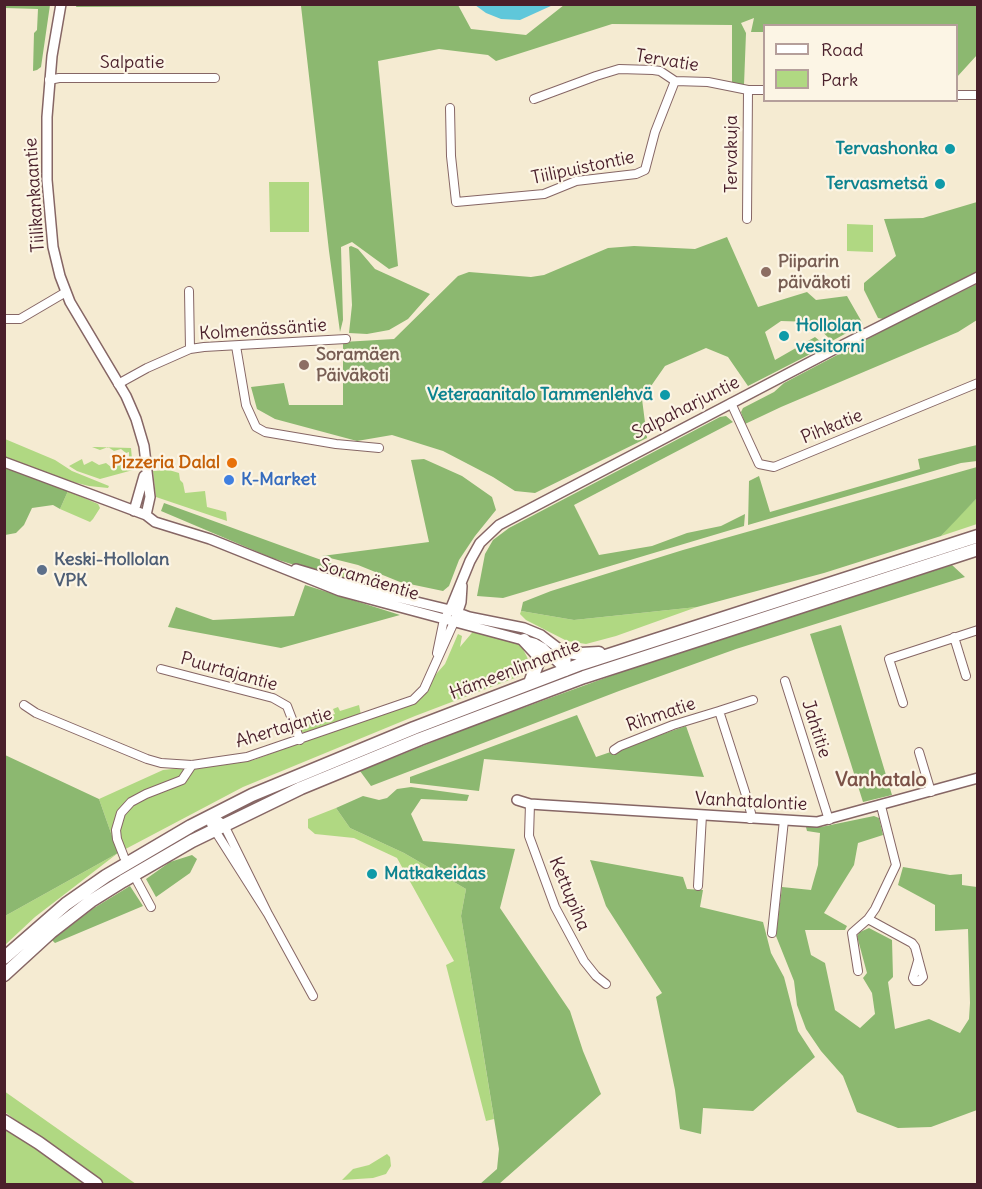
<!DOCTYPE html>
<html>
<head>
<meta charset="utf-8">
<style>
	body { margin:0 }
	#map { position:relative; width:982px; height:1189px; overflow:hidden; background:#f5ebd2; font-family:Delius,sans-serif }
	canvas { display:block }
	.frame { position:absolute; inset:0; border:6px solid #4a1f2b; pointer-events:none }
	.legend { position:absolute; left:763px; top:24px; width:195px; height:78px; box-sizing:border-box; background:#fcf5e5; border:2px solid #b59f9b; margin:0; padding:8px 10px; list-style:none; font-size:18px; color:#4a1f2b }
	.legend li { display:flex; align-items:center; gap:12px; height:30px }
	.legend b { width:30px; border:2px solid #b59f9b }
</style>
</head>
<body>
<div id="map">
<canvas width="982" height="1189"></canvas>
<div class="frame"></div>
<ul class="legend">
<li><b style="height:8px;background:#fff"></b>Road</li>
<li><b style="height:16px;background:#b0d882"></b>Park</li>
</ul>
</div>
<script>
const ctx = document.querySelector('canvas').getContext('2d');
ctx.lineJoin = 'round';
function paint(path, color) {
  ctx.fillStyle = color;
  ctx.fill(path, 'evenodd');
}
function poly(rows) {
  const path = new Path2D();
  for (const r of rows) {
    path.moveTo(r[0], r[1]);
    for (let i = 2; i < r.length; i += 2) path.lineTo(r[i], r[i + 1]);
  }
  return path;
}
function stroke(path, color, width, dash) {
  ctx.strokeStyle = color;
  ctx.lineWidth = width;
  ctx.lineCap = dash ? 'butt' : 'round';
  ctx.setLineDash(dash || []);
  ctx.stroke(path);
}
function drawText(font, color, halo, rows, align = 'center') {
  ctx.font = font + ' Delius,sans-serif';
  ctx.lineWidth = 4.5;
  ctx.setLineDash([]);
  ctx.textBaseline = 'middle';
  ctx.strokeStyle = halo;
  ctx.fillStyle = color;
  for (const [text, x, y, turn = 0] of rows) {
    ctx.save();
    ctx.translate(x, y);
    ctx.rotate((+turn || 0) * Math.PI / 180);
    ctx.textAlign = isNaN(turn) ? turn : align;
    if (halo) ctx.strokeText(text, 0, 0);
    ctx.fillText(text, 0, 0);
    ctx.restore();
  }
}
paint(poly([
	[269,182,309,182,309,232,270,232],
	[847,224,873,225,873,252,847,251],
	[5,439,55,460,72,471,109,486,108,488,89,486,69,481,5,457],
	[92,447,97,447,131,448,133,470,100,479,77,471,69,466,82,459,84,465,92,461,99,465,106,463,111,467,120,463,126,468,129,461,129,452,126,453,121,449,114,451,108,447,100,450],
	[169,470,179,473,180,480,183,483,185,493,205,491,207,507,226,512,227,521,156,497,153,471],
	[68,491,98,504,100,508,93,519,90,522,60,509],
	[977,498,977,524,941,536,956,519],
	[341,567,406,590,405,594,336,579],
	[697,607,616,636,586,644,567,641,526,620,520,614,521,611,574,620],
	[476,628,518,639,529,661,520,676,415,716,243,787,118,853,35,917,5,945,5,916,118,853,99,799,163,770,254,760,413,700,445,664,458,634,462,636,460,647],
	[359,705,361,715,306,734,299,730,295,724,300,718,315,720,335,714,333,709,338,707,340,711],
	[336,808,350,828,404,853,466,889,461,916,494,1119,486,1121,446,965,454,961,397,858,354,838,315,834,308,828,308,819],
	[4,1091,136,1184,101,1184,5,1112],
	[4,1127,33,1146,84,1184,5,1184],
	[387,1154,390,1157,391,1166,386,1174,373,1178,342,1180,353,1169,369,1165]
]), '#b0d882');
paint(poly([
	[5,4,50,5,41,67,37,70,33,71,34,33,37,30,38,9,5,8],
	[77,4,458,5,471,29,526,35,564,5,977,5,977,55,957,77,956,26,764,26,764,32,751,32,754,18,741,23,746,33,744,85,732,83,732,25,612,24,496,61,488,55,439,49,378,61,398,266,389,269,352,242,341,247,343,320,340,332,329,251,301,6,76,7],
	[977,202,977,272,883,319,878,318,864,290,864,283,896,256,884,219,923,218],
	[727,237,758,307,807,292,816,300,847,296,863,324,832,341,812,322,781,321,765,332,775,360,815,337,826,346,748,386,728,357,706,348,665,366,642,399,647,438,535,493,515,491,493,477,443,451,392,435,357,441,275,419,257,409,251,387,284,383,289,405,343,405,343,342,394,339,458,276,469,272,531,277,544,275,608,248,634,246,695,249],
	[351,246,358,249,375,269,430,294,408,319,389,330,367,334,349,333,352,305,349,247],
	[977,284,977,320,958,332,781,407,745,424,741,412,743,408,774,392,784,383,896,324],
	[726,416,733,422,574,505,599,555,652,546,687,533,721,526,745,514,744,526,503,598,477,596,485,554,493,540,509,528,720,417],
	[977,445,977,461,961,463,748,525,749,481,759,476,770,512,920,469,918,459],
	[424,459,462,476,492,497,496,510,475,536,459,560,449,586,443,591,400,582,358,565,322,556,429,542,411,460],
	[4,467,68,491,60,509,53,505,32,508,24,525,16,533,5,535],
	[977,467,977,498,941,536,824,573,697,607,574,620,521,611,523,602,551,591,683,550],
	[164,503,285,547,341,567,336,578,272,558,161,511],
	[952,565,965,577,736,649,619,691,371,786,360,771,470,727,671,654],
	[305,585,400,615,281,648,168,627,176,607,213,620,294,616],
	[841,625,892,795,863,802,810,634],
	[577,715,596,757,686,726,704,777,484,759,479,791,410,783,410,777],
	[5,755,99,799,118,853,5,916],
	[411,787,469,795,467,801,421,799,411,814,423,841,515,849,500,908,570,1011,583,1051,601,1094,499,1184,480,1184,497,1169,499,1149,461,916,466,889,404,853,350,828,336,808,363,796,379,800,387,798,397,789],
	[874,816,879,818,883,835,858,843,854,865,824,913,847,926,845,930,805,930,811,955,825,963,835,1010,860,1028,875,1014,872,993,863,978,867,973,857,936,860,932,869,928,892,940,893,977,888,982,895,1029,929,1019,960,1033,969,1019,970,1003,968,929,935,931,935,905,898,885,903,867,950,875,962,874,962,885,977,887,977,1110,931,1127,898,1128,857,1112,843,1076,821,1051,806,1029,797,1005,794,981,776,936,782,887,811,890,818,865,820,833,807,831,806,827,821,827],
	[192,855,197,859,190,873,156,897,146,879,170,862],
	[590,860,683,877,687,889,703,890,700,907,763,922,771,953,784,977,798,1031,815,1057,753,1111,703,1108,701,1134,680,1129,675,1090,656,997,662,993,606,906],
	[130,886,143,906,55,943,52,940,94,908]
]), '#8cb870');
paint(poly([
	[475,5,553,5,520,20,501,19,486,13]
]), '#5fc7da');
const minor = poly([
	[49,80,59,78,215,78],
	[956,95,978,95],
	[534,99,596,76,619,69,653,70,660,71,675,81,708,82,748,90,764,90],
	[450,108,451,156,456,202,544,194,576,181,636,174,645,170,655,132,675,81],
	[747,219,748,90],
	[189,291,190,349],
	[4,319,20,319,66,292],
	[236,346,246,405,256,427,265,432,336,444,379,448],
	[118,384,147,368,190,349,204,347,346,339],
	[731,403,759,464,774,467,978,383],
	[954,637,966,676],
	[437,653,444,619,450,610],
	[161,669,273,698,287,706,300,740],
	[785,681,829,820],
	[903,703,889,659,978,630],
	[24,705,36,713,147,759,161,763,192,765,247,757,413,700,424,689,454,622],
	[614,750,620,746,673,725,719,711],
	[919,752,931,792],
	[530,804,529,836,555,907,584,961,596,976,606,984],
	[211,815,224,825,268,914,214,829,211,824,211,815],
	[750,819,751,813,745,792,719,711,753,700],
	[124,857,117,839,116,830,121,813,131,802,146,794,182,780,192,765],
	[137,881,151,907],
	[698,886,702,815],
	[268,914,313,996],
	[868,919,912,943,915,947,923,977,919,981,915,981,913,978,918,961],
	[772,933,784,820],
	[858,971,852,933,868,919,875,909,896,865,881,806]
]);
const tertiary = poly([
	[61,4,52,56,47,117,47,180,53,247,60,276,70,302,126,396,136,419,144,446,150,497,146,515],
	[4,462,146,515,155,522,210,539,340,591,534,643,543,648,566,670],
	[134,511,144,476],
	[296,569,363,589,450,610,469,617,524,628,541,635,562,651,566,657,566,671],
	[450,610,470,561,480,543,499,525,833,350,978,277],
	[456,617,461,602,462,586],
	[517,800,530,804,545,805,817,822,978,778]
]);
const primary = poly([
	[524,640,537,654,538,662,530,683],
	[562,651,581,654,599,653],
	[4,958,66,904,106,876,191,826,252,795,414,728,581,664,978,536],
	[4,975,51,932,91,901,123,881,192,841,301,788,420,739,584,677,978,549]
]);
const trunk = poly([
	[4,1121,39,1143,96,1184]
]);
stroke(minor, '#866665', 10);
stroke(tertiary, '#866665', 12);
stroke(primary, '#866665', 15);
stroke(trunk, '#866665', 15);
stroke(minor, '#fff', 8);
stroke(tertiary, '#fff', 9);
stroke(primary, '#fff', 12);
stroke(trunk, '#fff', 12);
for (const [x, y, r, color] of [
	[950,149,6,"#0f9aa8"],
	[940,184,6,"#0f9aa8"],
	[766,272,6,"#8d6e63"],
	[784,336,6,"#0f9aa8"],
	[304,365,6,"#8d6e63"],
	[665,395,6,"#0f9aa8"],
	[232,463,6,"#e8710a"],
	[229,480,6,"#3f7fe0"],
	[42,570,6,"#5c6f8a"],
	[372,874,6,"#0f9aa8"]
]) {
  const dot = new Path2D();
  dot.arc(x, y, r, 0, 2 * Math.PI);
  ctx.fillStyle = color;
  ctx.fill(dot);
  stroke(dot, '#fcf5e5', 2);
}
drawText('18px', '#4a1f2b', '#fcf5e5', [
	["Tervatie",667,61,9],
	["Salpatie",132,63],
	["Tervakuja",732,154,-90],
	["Tiilipuistontie",583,168,-12],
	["Tiilikankaantie",35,195,-94],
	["Kolmenässäntie",263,330,-4],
	["Salpaharjuntie",686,408,-27],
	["Pihkatie",832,427,-22],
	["Soramäentie",369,580,17],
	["Hämeenlinnantie",515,670,-21],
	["Puurtajantie",229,672,16],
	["Rihmatie",661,715,-19],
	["Ahertajantie",284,728,-17],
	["Jahtitie",816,729,72],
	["Vanhatalontie",751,802,3],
	["Kettupiha",569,894,67]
]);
drawText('bold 18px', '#0d838f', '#fcf5e5', [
	["Tervashonka",938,149],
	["Tervasmetsä",928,184],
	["Hollolan",796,326,"left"],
	["vesitorni",796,347,"left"],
	["Veteraanitalo Tammenlehvä",653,395],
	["Matkakeidas",384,874,"left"]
], 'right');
drawText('bold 18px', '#785e54', '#fcf5e5', [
	["Piiparin",778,262],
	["päiväkoti",778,283],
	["Soramäen",316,355],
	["Päiväkoti",316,376]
], 'left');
drawText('bold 18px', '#c56008', '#fcf5e5', [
	["Pizzeria Dalal",220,463]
], 'right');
drawText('bold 18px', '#366cbe', '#fcf5e5', [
	["K-Market",241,480]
], 'left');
drawText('bold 18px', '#4e5e75', '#fcf5e5', [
	["Keski-Hollolan",54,560],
	["VPK",54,581]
], 'left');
drawText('bold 20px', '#7c5248', '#fcf5e5', [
	["Vanhatalo",881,780]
]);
</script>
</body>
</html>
